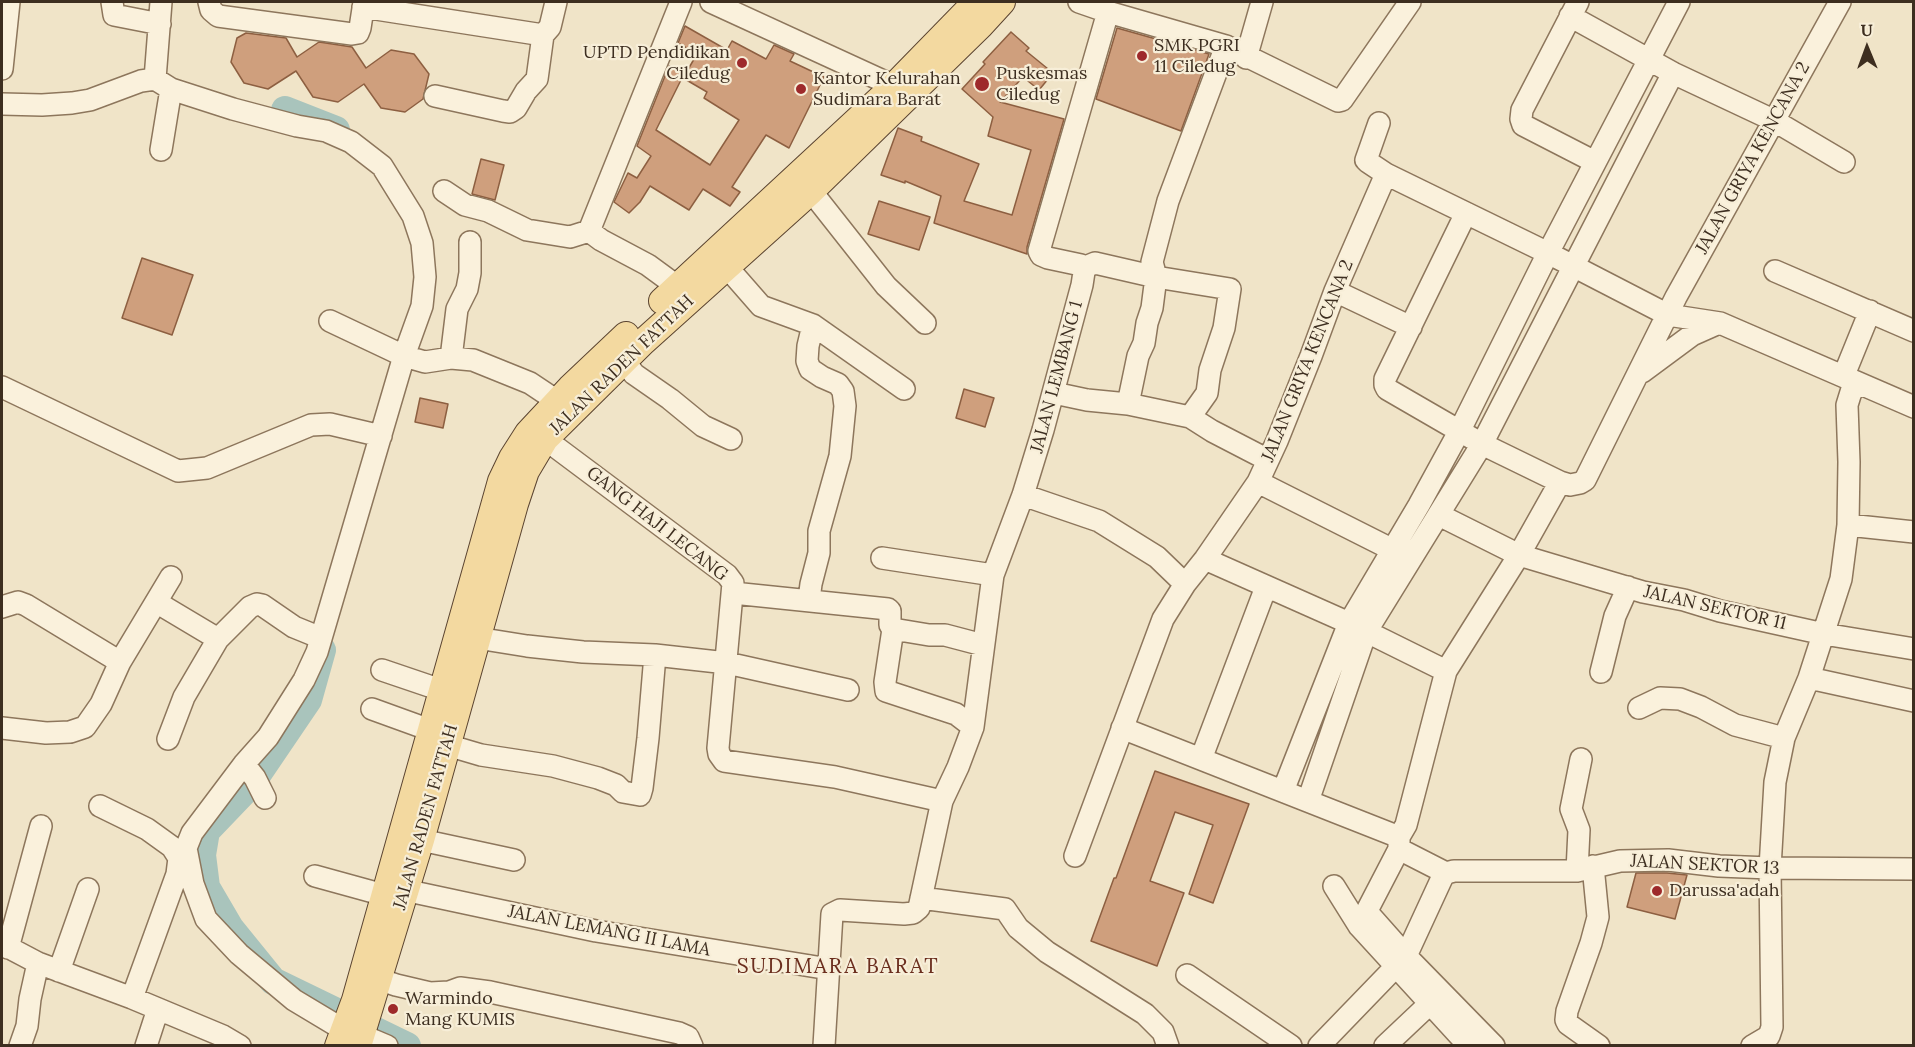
<!DOCTYPE html>
<html>
<head>
<meta charset="utf-8">
<style>
	body { margin:0 }
	#map { position:relative; width:1915px; height:1047px; overflow:hidden; background:#f0e4c8; font-family:Lora,serif }
	canvas { display:block }
	.frame { position:absolute; inset:0; border:3px solid #3d2e20; pointer-events:none }
	.north { position:absolute; left:1837px; top:18px; width:60px; height:60px; -webkit-text-stroke:4px #f7eed8; paint-order:stroke; rotate:359deg; font-size:16px; font-weight:700; line-height:24px; text-align:center; color:#3d2e20 }
	.north::after { content:''; display:block; margin:auto; width:21px; height:27px; background:#3d2e20; clip-path:polygon(50% 0,100% 100%,50% 72%,0 100%) }
</style>
</head>
<body>
<div id="map">
<canvas width="1915" height="1047"></canvas>
<div class="frame"></div>
<div class="north">U</div>
</div>
<script>
const ctx = document.querySelector('canvas').getContext('2d');
ctx.lineJoin = 'round';
function poly(rows) {
  const path = new Path2D();
  for (const r of rows) {
    path.moveTo(r[0], r[1]);
    for (let i = 2; i < r.length; i += 2) path.lineTo(r[i], r[i + 1]);
  }
  return path;
}
function stroke(path, color, width, dash) {
  ctx.strokeStyle = color;
  ctx.lineWidth = width;
  ctx.lineCap = dash ? 'butt' : 'round';
  ctx.setLineDash(dash || []);
  ctx.stroke(path);
}
function paint(path, color) {
  ctx.fillStyle = color;
  ctx.fill(path, 'evenodd');
}
function drawText(font, color, halo, rows, align = 'center') {
  ctx.font = font + ' Lora,serif';
  ctx.lineWidth = 4.5;
  ctx.setLineDash([]);
  ctx.textBaseline = 'middle';
  ctx.strokeStyle = halo;
  ctx.fillStyle = color;
  for (const [text, x, y, turn = 0] of rows) {
    ctx.save();
    ctx.translate(x, y);
    ctx.rotate((+turn || 0) * Math.PI / 180);
    ctx.textAlign = isNaN(turn) ? turn : align;
    if (halo) ctx.strokeText(text, 0, 0);
    ctx.fillText(text, 0, 0);
    ctx.restore();
  }
}
stroke(poly([
	[285,110,336,130],
	[322,650,308,700,251,784,206,831,202,855,206,887,230,928,273,981,407,1046]
]), '#a9c4bc', 28);
const building = poly([
	[685,26,727,50,732,41,766,59,774,45,794,54,790,61,824,77,789,148,766,135,732,187,740,192,730,206,703,189,689,210,650,186,640,202,629,213,614,202,628,173,637,178,651,156,637,146,669,66,684,74,656,130,710,165,739,120,704,98,707,92,683,78,697,54,678,43,685,26],
	[1117,28,1209,54,1181,131,1096,99,1117,28],
	[1011,32,1029,48,1026,51,1053,73,1039,90,1023,77,1000,102,1064,119,1027,247,1027,254,934,223,941,196,905,181,905,183,881,175,898,128,922,137,921,141,979,164,964,201,1012,215,1031,150,988,136,993,117,962,89,985,64,983,62,1011,32],
	[246,33,286,38,297,57,319,42,352,47,366,68,391,50,414,54,429,74,423,99,405,112,381,108,364,84,338,102,313,97,296,71,268,89,244,83,231,62,237,38,246,33],
	[481,159,504,165,495,200,472,194,481,159],
	[879,201,930,217,919,250,868,234,879,201],
	[142,258,193,275,172,335,122,318,142,258],
	[964,389,994,398,985,427,956,418,964,389],
	[420,398,448,404,443,428,415,422,420,398],
	[1155,771,1249,804,1213,903,1189,894,1213,825,1175,812,1150,881,1184,893,1157,966,1091,941,1114,878,1116,878,1155,771],
	[1636,873,1667,873,1687,875,1675,919,1627,907,1636,873]
]);
paint(building, '#cf9f7d');
stroke(building, '#8d5f41', 1.5);
const minor = poly([
	[112,2,114,15,160,24],
	[209,2,211,10,218,16,352,34,358,33,360,28,364,2],
	[711,2,894,86],
	[1578,2,1522,110,1521,119,1523,125,1595,162],
	[363,7,543,35],
	[1108,12,1226,46,1168,201,1152,262,1156,277,1152,308,1147,323,1144,343,1138,356,1128,404],
	[1570,16,1673,73,1773,120,1844,162],
	[1226,46,1338,101,1342,100,1410,2],
	[1246,58,1262,2],
	[2,69,9,2],
	[155,79,161,2],
	[435,96,503,111,510,112,516,108,526,91,537,79,543,35,550,27,556,2],
	[2,104,42,105,72,103,90,100,141,81,155,79,171,89,233,109,297,126,326,131,351,142,382,166,413,216,422,243,425,277,422,306,404,356,317,652,304,680,268,737,244,764,192,833,186,848,193,884,206,919,239,954,294,1000,344,1030],
	[1379,123,1366,160,1368,162,1386,174,1548,253,1668,315,1720,323,1914,407],
	[161,150,171,89],
	[444,191,465,205,488,211,527,230,570,237,589,231,681,2],
	[811,191,886,286,925,323],
	[1466,213,1385,379,1385,385,1387,389,1482,444,1560,482,1570,485,1580,483,1585,480,1676,297,1840,2],
	[589,231,601,240,648,265,678,287],
	[726,266,761,306,813,325,904,389],
	[1083,268,1095,263,1156,277,1230,289,1224,328,1210,370,1207,393,1190,417],
	[1775,271,1914,331],
	[1335,291,1411,327],
	[330,321,404,356,425,362,451,358,473,360,530,383,557,401],
	[451,358,457,309,467,289,470,273,470,242],
	[624,361,634,374,670,399,703,426,731,439],
	[1642,372,1692,335,1719,323],
	[1844,375,1870,311],
	[2,387,178,471,207,468,311,425,330,424,381,436],
	[1054,393,1087,400,1128,404,1190,417,1212,431,1268,460],
	[545,439,727,575,733,583,718,748,719,754,724,761,835,777,942,801],
	[1258,482,1391,549],
	[1023,495,1099,521,1157,557,1185,584],
	[1439,515,1519,555,1643,592,1684,600,1720,611,1824,634,1914,649],
	[1848,525,1914,532],
	[882,558,993,575],
	[1205,559,1349,623,1446,671],
	[733,593,888,609,890,611,890,625,893,629,929,635,945,635,983,645],
	[809,600,811,584,819,553,819,531,840,456,845,406,843,391,838,384,822,377,810,369,807,361,808,346,813,325],
	[156,602,218,639],
	[2,607,18,602,26,605,120,662],
	[893,629,885,682,886,691,956,714,973,727],
	[477,638,527,646,583,652,655,655,727,663,848,690],
	[382,670,441,690],
	[1601,672,1615,616,1628,587],
	[1809,678,1914,701],
	[1639,708,1660,698,1680,699,1701,707,1735,725,1784,738],
	[372,709,430,730],
	[2,728,46,733,70,732,85,727,101,704,120,662,171,577],
	[1122,728,1399,837],
	[168,739,184,697,218,639,250,607,257,604,262,605,294,627,321,638],
	[447,745,481,755,553,766,598,778,616,785,623,792,640,795,642,788,648,738,655,655],
	[1201,759,1266,587],
	[244,764,255,778,265,798],
	[1283,791,1349,623,1419,505,1460,430,1548,253,1679,2],
	[1308,801,1366,632,1482,444,1673,73],
	[100,806,147,829,172,847,179,858,177,874,132,998],
	[421,840,514,860],
	[1399,849,1446,873],
	[1075,856,1163,619,1185,584,1205,559,1258,482,1277,441,1311,356,1335,291,1386,174],
	[1593,866,1598,917,1591,943,1567,1011,1566,1020,1568,1024,1599,1046],
	[1577,871,1579,830,1571,809,1581,759],
	[315,876,384,895],
	[1334,886,1359,926,1469,1046],
	[390,887,596,931,829,969],
	[921,898,1005,909,1018,928,1047,952,1145,1014,1163,1032,1168,1046],
	[1367,912,1406,956,1494,1046],
	[1359,926,1399,849,1399,837,1406,825,1446,671,1519,555,1560,482],
	[2,944,38,963,132,998,223,1036,240,1046],
	[8,948,41,826],
	[59,971,88,889],
	[1187,975,1291,1046],
	[378,979,396,985,430,993,449,992,460,988,490,992,679,1033,688,1037,692,1046],
	[361,1035,387,1046],
	[20,1046,27,1026,30,999,38,963],
	[146,1046,158,1009],
	[824,1046,832,914,840,910,904,914,913,913,919,908,942,801,958,767,973,727,993,575,1023,495,1043,430,1082,285,1084,272,1081,265,1048,258,1041,255,1039,251,1108,12,1079,2],
	[1319,1046,1406,956,1442,878,1446,873,1454,871,1577,871,1620,861,1668,860,1719,866,1770,868,1914,869],
	[1385,1046,1439,995],
	[1752,1046,1769,1036,1772,1027,1770,868,1775,782,1784,738,1809,678,1841,579,1848,525,1849,462,1847,405,1851,392,1859,384]
]);
const major = poly([
	[662,301,894,86,976,2],
	[338,1046,355,1000,501,481,512,458,528,433,570,388,626,335],
	[358,1046,421,840,515,504,526,471,545,439,643,342,811,191,980,26,1002,2]
]);
stroke(minor, '#8d765c', 24);
stroke(major, '#5b4430', 28);
stroke(minor, '#faf1dc', 21);
stroke(major, '#f3d9a0', 26);
for (const [x, y, r, color] of [
	[1142,56,6,"#9e2a2b"],
	[742,63,6,"#9e2a2b"],
	[982,84,8,"#9e2a2b"],
	[801,89,6,"#9e2a2b"],
	[1657,891,6,"#9e2a2b"],
	[393,1009,6,"#9e2a2b"]
]) {
  const dot = new Path2D();
  dot.arc(x, y, r, 0, 2 * Math.PI);
  ctx.fillStyle = color;
  ctx.fill(dot);
  stroke(dot, '#f7eed8', 2);
}
drawText('18px', '#3d2e20', '#f7eed8', [
	["SMK PGRI",1154,46],
	["11 Ciledug",1154,67],
	["UPTD Pendidikan",730,53,"right"],
	["Ciledug",730,74,"right"],
	["Puskesmas",996,74],
	["Ciledug",996,95],
	["Kantor Kelurahan",813,79],
	["Sudimara Barat",813,100],
	["Darussa'adah",1669,891],
	["Warmindo",405,999],
	["Mang KUMIS",405,1020]
], 'left');
drawText('18px', '#3d2e20', '#f7eed8', [
	["JALAN GRIYA KENCANA 2",1753,158,-61],
	["JALAN GRIYA KENCANA 2",1308,361,-68],
	["JALAN RADEN FATTAH",622,365,-44],
	["JALAN LEMBANG 1",1057,377,-75],
	["GANG HAJI LECANG",657,524,38],
	["JALAN SEKTOR 11",1715,608,13],
	["JALAN RADEN FATTAH",426,817,-74],
	["JALAN SEKTOR 13",1705,865,3],
	["JALAN LEMANG II LAMA",609,931,11]
]);
ctx.letterSpacing = '1.5px';
drawText('21px', '#6b2e1e', '#f7eed8', [
	["SUDIMARA BARAT",838,967]
]);
ctx.letterSpacing = '0px';
</script>
</body>
</html>
